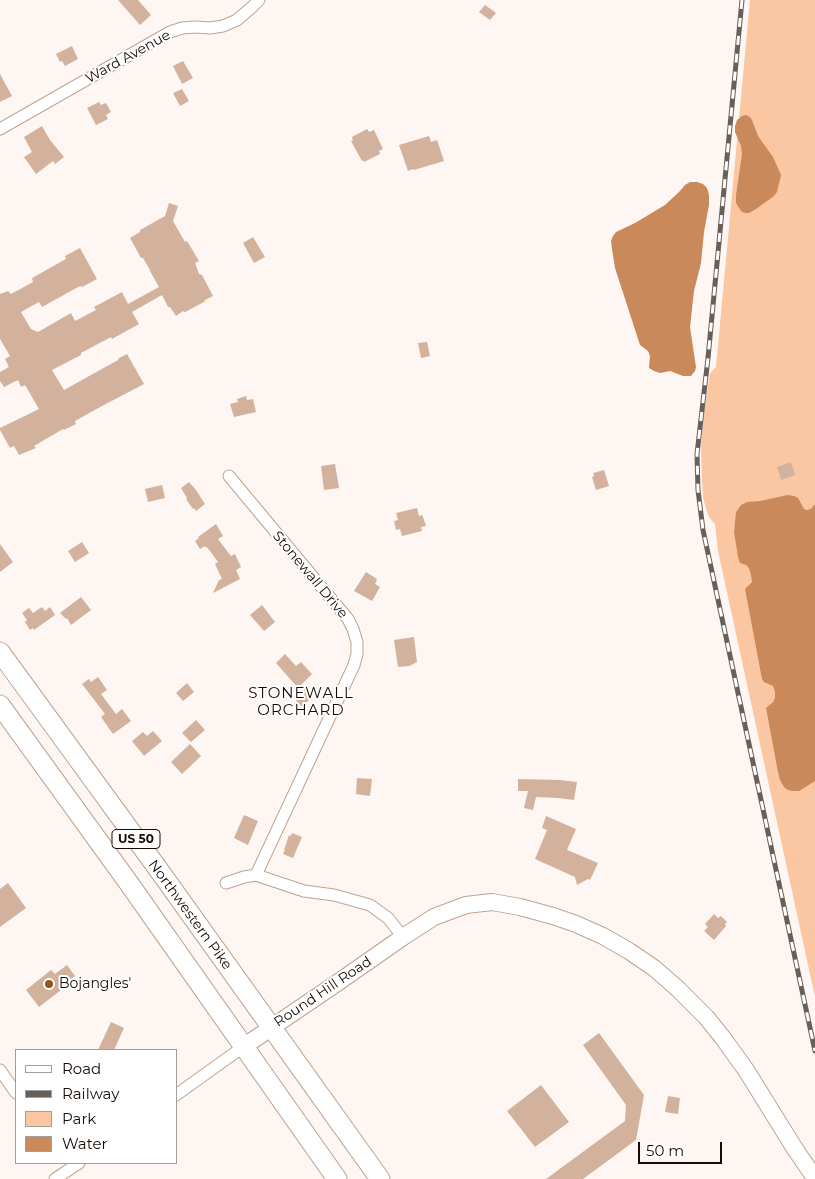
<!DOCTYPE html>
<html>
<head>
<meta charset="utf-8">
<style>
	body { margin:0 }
	#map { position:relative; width:815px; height:1179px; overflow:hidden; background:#fdf6f2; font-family:Montserrat,sans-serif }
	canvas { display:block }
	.legend { position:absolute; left:15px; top:1049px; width:162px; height:115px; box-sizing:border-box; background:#fff; border:1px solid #a29e9b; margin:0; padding:6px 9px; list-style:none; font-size:15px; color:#170c05 }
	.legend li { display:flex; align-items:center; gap:10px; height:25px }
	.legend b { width:25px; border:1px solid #a29e9b }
	.scale { position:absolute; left:638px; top:1142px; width:84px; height:22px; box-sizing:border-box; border:2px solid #170c05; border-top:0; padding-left:6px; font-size:15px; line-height:18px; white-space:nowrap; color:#170c05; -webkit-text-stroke:4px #fff; paint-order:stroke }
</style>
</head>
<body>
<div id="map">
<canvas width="815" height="1179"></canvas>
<ul class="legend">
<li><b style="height:6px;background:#fff"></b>Road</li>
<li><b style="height:6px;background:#695f59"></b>Railway</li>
<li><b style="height:14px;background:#fbc7a2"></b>Park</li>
<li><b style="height:14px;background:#c9895a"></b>Water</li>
</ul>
<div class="scale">50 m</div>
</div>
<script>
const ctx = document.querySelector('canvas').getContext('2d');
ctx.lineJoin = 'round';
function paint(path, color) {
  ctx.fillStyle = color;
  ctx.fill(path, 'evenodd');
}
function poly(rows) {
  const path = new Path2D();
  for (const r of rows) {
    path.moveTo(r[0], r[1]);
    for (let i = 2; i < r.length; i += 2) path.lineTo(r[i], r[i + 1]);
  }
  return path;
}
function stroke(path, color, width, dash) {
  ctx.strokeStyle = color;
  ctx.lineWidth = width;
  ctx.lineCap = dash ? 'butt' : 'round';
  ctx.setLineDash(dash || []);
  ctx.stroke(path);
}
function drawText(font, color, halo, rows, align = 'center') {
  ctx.font = font + ' Montserrat,sans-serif';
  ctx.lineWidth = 4;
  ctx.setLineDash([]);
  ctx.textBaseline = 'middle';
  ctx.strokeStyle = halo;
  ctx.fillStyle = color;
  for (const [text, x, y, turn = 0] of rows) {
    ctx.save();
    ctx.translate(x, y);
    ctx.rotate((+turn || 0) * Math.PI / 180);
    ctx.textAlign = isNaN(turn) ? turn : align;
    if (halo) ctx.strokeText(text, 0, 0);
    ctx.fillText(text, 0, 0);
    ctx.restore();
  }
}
paint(poly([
	[750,0,815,0,815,997,718,551,715,524,712,521,708,515,703,498,702,480,701,446,703,419,710,373,716,367]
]), '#fbc7a2');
paint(poly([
	[746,115,750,117,752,120,758,136,773,157,781,175,777,192,774,196,756,209,749,213,745,213,742,212,739,208,736,203,736,195,742,154,741,146,735,132,735,126,737,120,742,116],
	[690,182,697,182,703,184,707,188,709,195,709,205,704,232,701,263,694,291,690,327,696,367,695,371,691,376,683,376,670,371,660,373,654,371,649,368,650,356,648,351,640,345,615,268,612,249,611,241,613,236,616,232,635,223,665,205,680,191,685,185],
	[788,495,794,496,798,498,804,509,807,510,811,509,815,504,815,781,799,791,793,791,788,790,784,787,780,780,778,772,766,708,773,702,775,698,775,692,773,686,764,682,762,679,745,589,752,582,751,575,749,568,746,565,740,563,738,557,734,532,736,512,741,505,747,502,760,501]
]), '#c9895a');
paint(poly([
	[118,0,138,0,151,15,140,25],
	[485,5,496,13,490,20,479,12],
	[72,46,78,59,65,66,62,61,60,62,56,54],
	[183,61,193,78,182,84,173,66],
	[0,74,12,96,0,102],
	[182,89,189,101,180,106,173,93],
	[99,102,101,105,106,103,111,112,106,115,108,119,96,125,87,108],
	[42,126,50,140,64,157,55,164,53,161,36,174,24,157,32,152,24,137],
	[367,129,369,132,374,130,383,149,379,151,380,154,364,162,363,160,362,161,351,141,353,140,352,137],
	[429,136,431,142,437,140,444,161,414,170,413,169,408,171,399,145],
	[169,203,178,206,173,221,185,242,187,241,199,261,195,263,199,274,202,275,213,296,205,300,204,302,185,312,183,311,176,316,170,307,168,307,162,295,132,312,139,324,112,339,111,337,81,353,81,355,52,370,64,390,118,360,119,358,127,354,144,384,102,406,75,421,76,424,64,430,63,429,34,446,36,448,19,455,14,446,10,448,0,430,0,428,39,409,25,385,21,387,18,380,4,387,0,381,0,372,9,367,5,359,10,356,0,339,0,294,8,291,11,294,33,282,32,278,66,259,65,256,80,248,97,279,82,287,80,286,42,307,39,302,21,312,31,329,38,332,71,313,75,321,96,310,94,307,122,292,128,304,159,287,150,271,150,270,143,258,141,258,130,238,140,232,140,230,165,216],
	[253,237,265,257,254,263,243,243],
	[427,342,430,356,421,358,418,343],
	[246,396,247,400,253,399,256,412,234,417,230,404,238,402,237,399],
	[791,462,795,475,781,480,777,467],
	[335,464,339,488,324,490,321,466],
	[604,470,609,486,596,490,592,477,594,476,593,473],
	[189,482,196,490,205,504,196,511,194,508,193,509,186,499,187,498,181,488],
	[162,485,165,498,148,502,145,489],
	[417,508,419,516,422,515,423,517,426,526,421,527,422,531,402,536,400,529,396,530,394,521,398,520,396,513],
	[216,524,223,536,218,539,231,556,235,554,241,567,236,570,240,579,213,593,219,580,222,579,215,564,218,562,207,547,206,548,205,546,200,549,195,541,199,538,198,537],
	[82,542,89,553,75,562,68,551],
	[0,544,13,562,0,572],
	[366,572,377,579,375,584,380,587,372,601,354,591],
	[81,597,91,610,71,625,67,618,66,619,60,613],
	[262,605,275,622,264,631,250,615],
	[42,607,45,611,50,607,55,615,34,630,33,628,30,630,25,622,27,620,22,613,29,608,33,613],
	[414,637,417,662,409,666,398,667,394,640],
	[285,654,296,666,301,662,312,674,298,688,276,663],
	[98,677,107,690,101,694,116,714,122,709,131,721,113,734,101,717,105,714,82,684,89,679,91,682],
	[187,683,194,692,183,701,176,693],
	[303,688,312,697,302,707,293,697],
	[196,720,205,730,191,742,182,733],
	[153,731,162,741,144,756,132,741,143,732,147,736],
	[190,744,201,756,182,774,171,762],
	[357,778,372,779,370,796,356,794],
	[518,779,560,780,577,782,574,800,558,798,536,797,533,810,524,808,528,791,518,791],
	[244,815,258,821,248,845,234,838],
	[546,816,576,829,567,850,598,863,590,880,588,879,577,885,575,877,535,859,547,830,542,828],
	[292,833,302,837,293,858,283,854,285,850,284,850,289,835,291,836],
	[8,883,26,908,0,927,0,889],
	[714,914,718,918,721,916,727,922,725,924,726,926,714,940,704,931,708,927,705,924],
	[67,965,75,976,59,988,61,990,39,1007,26,990,51,970,55,974],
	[111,1022,124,1028,114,1050,98,1050],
	[599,1033,644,1095,636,1140,583,1179,546,1179,625,1121,626,1105,583,1045],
	[541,1085,569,1122,535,1147,507,1111],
	[668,1096,680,1098,678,1114,665,1112]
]), '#d2b29c');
const street = poly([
	[0,129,170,32,182,28,195,27,210,28,223,26,237,20,252,7,259,0],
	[229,476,348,619,353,629,357,642,357,654,354,665,256,875],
	[226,883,244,877,256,875,304,891,334,895,370,905,388,918,403,937],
	[0,1070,16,1093],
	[176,1095,243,1047],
	[55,1179,79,1163]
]);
const secondary = poly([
	[243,1047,340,981,403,937,434,917,466,905,492,902,520,907,553,916,576,924,603,936,629,951,654,968,678,989,706,1017,723,1038,746,1070,795,1149,815,1178]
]);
const primary = poly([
	[0,652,161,873,380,1179],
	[0,705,128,882,337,1179]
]);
stroke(street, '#c1a28c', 13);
stroke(secondary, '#c1a28c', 18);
stroke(primary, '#c1a28c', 21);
stroke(street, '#fff', 11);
stroke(secondary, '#fff', 16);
stroke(primary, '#fff', 19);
const rail = poly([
	[742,0,708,358,697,454,698,490,703,530,815,1051]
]);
stroke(rail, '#695f59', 5);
stroke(rail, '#fff', 3, [9]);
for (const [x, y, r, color] of [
	[49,984,5,"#94541e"]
]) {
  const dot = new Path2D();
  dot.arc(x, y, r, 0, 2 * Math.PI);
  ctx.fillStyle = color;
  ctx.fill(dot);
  stroke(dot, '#fff', 2);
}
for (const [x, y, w] of [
	[136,839,48]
]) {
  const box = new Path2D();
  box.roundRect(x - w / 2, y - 9.5, w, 19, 4);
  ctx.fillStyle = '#fff';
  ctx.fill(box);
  stroke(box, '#170c05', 1);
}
drawText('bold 12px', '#170c05', null, [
	["US 50",136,839]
]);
drawText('14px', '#170c05', '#fff', [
	["Ward Avenue",128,57,-29],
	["Stonewall Drive",310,575,50],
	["Northwestern Pike",190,915,54],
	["Round Hill Road",323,992,-34]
]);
drawText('14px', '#170c05', '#fff', [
	["Bojangles'",59,984]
], 'left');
ctx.letterSpacing = '1px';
drawText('15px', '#170c05', '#fff', [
	["STONEWALL",301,694],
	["ORCHARD",301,711]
]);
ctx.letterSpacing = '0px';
</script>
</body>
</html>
